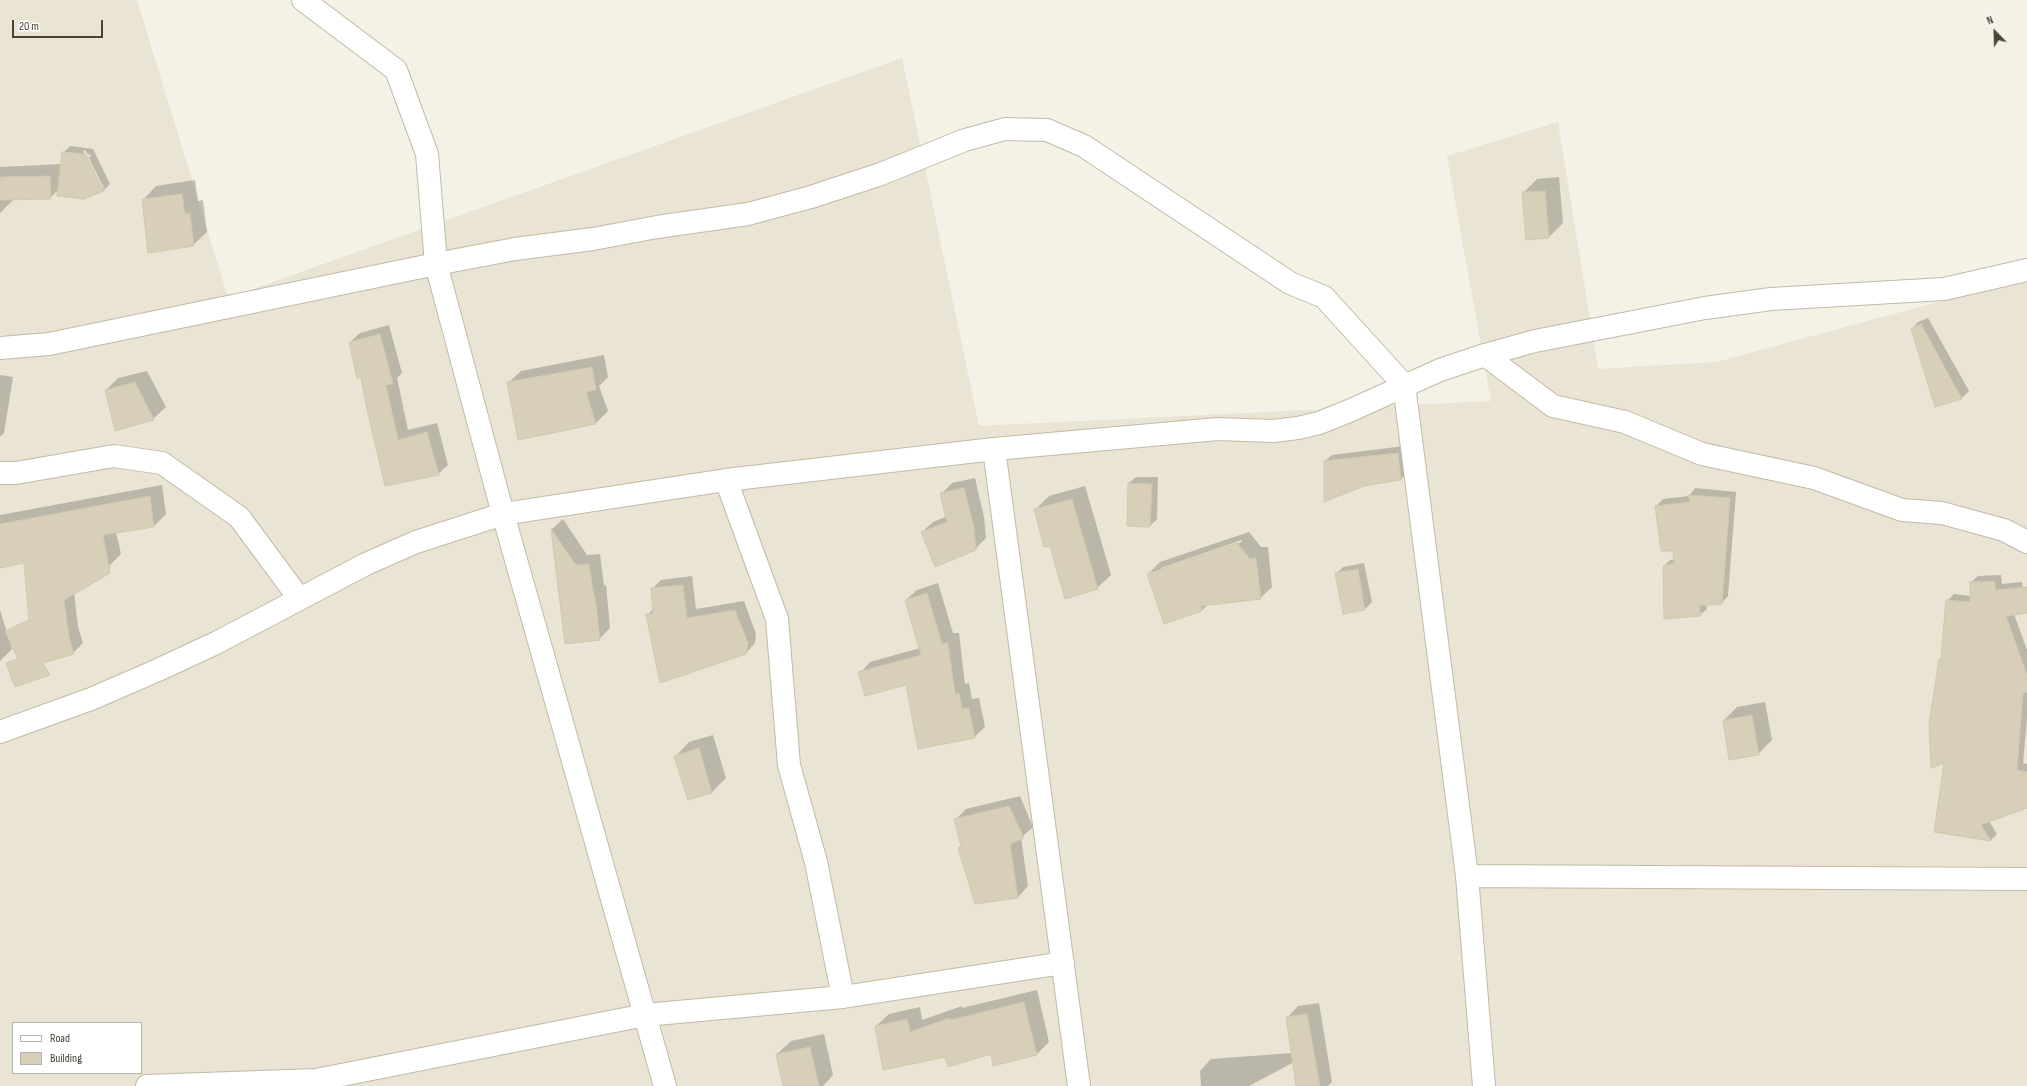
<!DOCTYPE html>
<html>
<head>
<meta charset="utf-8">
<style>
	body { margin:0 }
	#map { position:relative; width:2027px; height:1086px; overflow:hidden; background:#f4f1e6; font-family:"Sofia Sans Condensed",sans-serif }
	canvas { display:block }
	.legend { position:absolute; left:12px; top:1022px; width:130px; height:52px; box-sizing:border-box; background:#fff; border:1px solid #b5b3ae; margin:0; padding:5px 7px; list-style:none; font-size:12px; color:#474234 }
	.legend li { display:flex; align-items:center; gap:8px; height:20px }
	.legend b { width:20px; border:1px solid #b5b3ae }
	.north { position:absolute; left:1975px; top:12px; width:40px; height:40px; -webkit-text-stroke:3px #fff; paint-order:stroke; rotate:337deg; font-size:11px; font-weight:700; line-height:16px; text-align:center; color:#474234 }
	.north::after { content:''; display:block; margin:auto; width:14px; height:18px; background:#474234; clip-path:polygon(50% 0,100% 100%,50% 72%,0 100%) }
	.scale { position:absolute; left:12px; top:20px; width:91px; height:18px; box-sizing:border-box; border:2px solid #474234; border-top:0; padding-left:5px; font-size:12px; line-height:14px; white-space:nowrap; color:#474234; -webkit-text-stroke:3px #fff; paint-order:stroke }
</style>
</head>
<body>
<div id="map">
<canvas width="2027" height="1086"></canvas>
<ul class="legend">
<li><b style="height:5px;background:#fff"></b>Road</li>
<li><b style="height:11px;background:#d7cfba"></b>Building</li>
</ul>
<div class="north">N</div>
<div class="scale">20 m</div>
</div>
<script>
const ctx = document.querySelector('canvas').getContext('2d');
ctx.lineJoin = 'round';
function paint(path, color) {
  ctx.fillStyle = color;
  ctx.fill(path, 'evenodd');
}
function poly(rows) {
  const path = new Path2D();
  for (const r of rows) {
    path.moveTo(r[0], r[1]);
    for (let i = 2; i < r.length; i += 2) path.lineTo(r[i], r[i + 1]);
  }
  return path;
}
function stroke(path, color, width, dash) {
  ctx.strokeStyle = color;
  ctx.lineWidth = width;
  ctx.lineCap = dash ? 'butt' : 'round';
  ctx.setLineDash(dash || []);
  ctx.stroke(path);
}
paint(poly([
	[0,0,137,0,228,298,902,58,979,426,1491,401,1447,156,1558,122,1598,369,1716,362,2027,278,2027,1086,0,1086],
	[13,1023,141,1023,141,1073,13,1073]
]), '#e9e4d3');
paint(poly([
	[70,146,93,149,110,184,104,190,84,198,59,189,50,198,14,199,0,213,0,167,62,164,63,153],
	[85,150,87,154,91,155,91,157,88,156,104,188,102,188,68,154,68,152,85,154,83,151],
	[1559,177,1563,223,1549,237,1523,193,1537,179],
	[195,180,198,201,203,200,207,232,193,245,143,200,156,186],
	[1928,318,1969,391,1962,398,1936,405,1912,329,1918,322],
	[389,325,402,373,397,378,408,430,437,423,448,465,438,474,386,485,362,376,350,342,360,333],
	[604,355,608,377,599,386,608,411,596,423,519,438,508,383,521,371],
	[147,371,166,407,153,419,106,390,118,378],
	[0,375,13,377,4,433,0,437],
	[1404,446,1408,472,1401,479,1325,461,1332,455],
	[1136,477,1158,477,1157,519,1150,526,1129,483],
	[975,478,984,517,986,538,975,549,922,532,933,522,947,516,941,494,952,483],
	[162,485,166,514,154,526,116,532,121,554,109,566,26,577,25,562,0,566,0,515],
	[1085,486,1111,575,1097,588,1051,544,1035,510,1049,496],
	[1695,488,1736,492,1728,596,1721,603,1706,604,1707,609,1700,615,1664,566,1670,560,1675,559,1674,550,1656,506,1663,499,1689,496],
	[563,519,587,555,600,554,604,586,606,585,610,628,599,639,566,643,552,529],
	[1249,532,1261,547,1268,547,1272,587,1260,598,1209,604,1202,610,1164,623,1148,574,1160,562],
	[1242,540,1242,542,1161,570,1161,568],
	[1364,563,1372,602,1365,609,1344,613,1336,574,1343,567],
	[2001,575,2002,584,2022,582,2026,606,2014,614,2027,650,2027,718,2023,763,2027,764,2027,807,1989,821,1997,834,1991,840,1935,831,1945,761,1940,659,1942,657,1947,601,1954,594,1971,596,1971,582,1978,576],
	[692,576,696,609,744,601,756,634,755,643,746,653,647,615,654,608,652,589,661,580],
	[938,583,953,633,959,633,965,684,969,683,972,699,979,698,985,727,974,737,907,684,860,673,870,662,920,648,906,600,917,590],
	[74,592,78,627,83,643,73,653,29,613],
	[0,610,12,649,0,661],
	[1765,702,1772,740,1758,754,1724,720,1737,707],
	[713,735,726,778,712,792,688,799,676,756,689,742],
	[1020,796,1033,827,1021,838,1028,886,1018,897,976,902,959,849,961,846,955,820,966,809],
	[1037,990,1049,1042,1036,1055,992,1053,946,1056,876,1026,889,1014,920,1007,922,1020,962,1006,962,1008],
	[1319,1003,1332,1082,1328,1086,1297,1086,1294,1062,1249,1086,1201,1086,1200,1071,1211,1059,1292,1053,1287,1018,1298,1006],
	[824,1034,833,1075,823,1086,784,1086,777,1054,791,1041]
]), '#0003');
const building = poly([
	[62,152,86,155,104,191,84,199,57,196,62,152],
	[50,176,51,199,0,200,0,177,50,176],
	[1545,191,1549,238,1526,240,1522,192,1545,191],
	[182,194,185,214,190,213,194,246,148,253,142,199,182,194],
	[1921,324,1962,399,1935,407,1911,329,1921,324],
	[380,334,393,384,386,385,398,440,427,432,439,475,385,486,366,405,361,377,357,378,349,342,380,334],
	[592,367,596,390,586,392,596,424,518,440,507,382,592,367],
	[135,382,154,420,115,431,105,390,135,382],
	[1398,453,1401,480,1364,486,1324,502,1324,461,1398,453],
	[1128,483,1152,484,1150,527,1127,526,1128,483],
	[964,488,974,528,976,550,935,567,921,532,947,522,940,493,964,488],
	[1688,495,1730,498,1722,604,1699,606,1701,616,1664,619,1663,566,1674,563,1673,551,1661,551,1655,506,1690,502,1688,495],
	[150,496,154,527,103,535,110,573,64,600,69,637,74,654,43,663,50,675,15,687,6,663,18,659,5,631,29,620,24,563,0,568,0,524,150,496],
	[1072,499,1098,589,1065,599,1050,546,1044,547,1034,509,1072,499],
	[551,529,576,565,589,564,594,596,595,596,600,640,565,644,551,529],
	[1237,543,1250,559,1256,558,1261,599,1201,606,1202,611,1164,624,1147,574,1237,543],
	[1358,569,1365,610,1343,614,1335,573,1358,569],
	[1995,581,1995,590,2027,587,2027,613,2006,616,2027,675,2027,692,2023,693,2017,770,2027,772,2027,808,1981,825,1991,841,1934,832,1944,763,1931,768,1929,724,1939,659,1941,659,1946,600,1970,602,1970,582,1995,581],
	[683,585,687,618,735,610,748,643,746,654,660,683,646,614,653,613,651,588,683,585],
	[927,593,942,644,948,643,955,694,959,693,962,709,969,708,975,738,918,749,906,685,865,696,858,672,921,655,905,600,927,593],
	[1752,715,1759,755,1729,760,1723,720,1752,715],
	[699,748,712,793,688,800,674,756,699,748],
	[1009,806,1024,838,1010,844,1018,898,975,904,958,848,961,847,954,819,1009,806],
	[1024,1002,1037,1055,993,1066,991,1054,948,1067,945,1057,883,1070,875,1026,907,1019,910,1032,949,1018,950,1020,1024,1002],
	[1307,1014,1320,1086,1296,1086,1286,1017,1307,1014],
	[810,1047,819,1086,783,1086,776,1054,810,1047]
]);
paint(building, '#d7cfba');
stroke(building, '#d2c8ad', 1);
const minor = poly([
	[303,0,396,70,427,154,436,264,515,249,593,239,657,227,748,214,811,197,881,174,965,140,1005,129,1047,130,1084,146,1290,283,1324,297,1404,385,1467,876,1484,1086],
	[0,348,49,344,436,264,503,514,665,1086],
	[1485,355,1553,406,1625,422,1702,454,1814,478,1902,510,1942,513,2004,530,2027,542],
	[994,449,1079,1086],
	[0,473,16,473,114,456,162,463,239,517,299,598],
	[726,480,777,619,789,765,816,862,843,997],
	[0,732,91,699,158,670,216,643,366,564,416,542,503,514,726,480,994,449,1218,429,1273,431,1298,428,1319,423,1349,411,1440,370,1485,355,1535,341,1705,308,1771,299,1944,289,2027,270],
	[1467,876,2027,879],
	[147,1086,316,1080,645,1015,843,997,1063,963]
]);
stroke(minor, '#c0bba7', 24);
stroke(minor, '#fff', 22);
</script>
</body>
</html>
